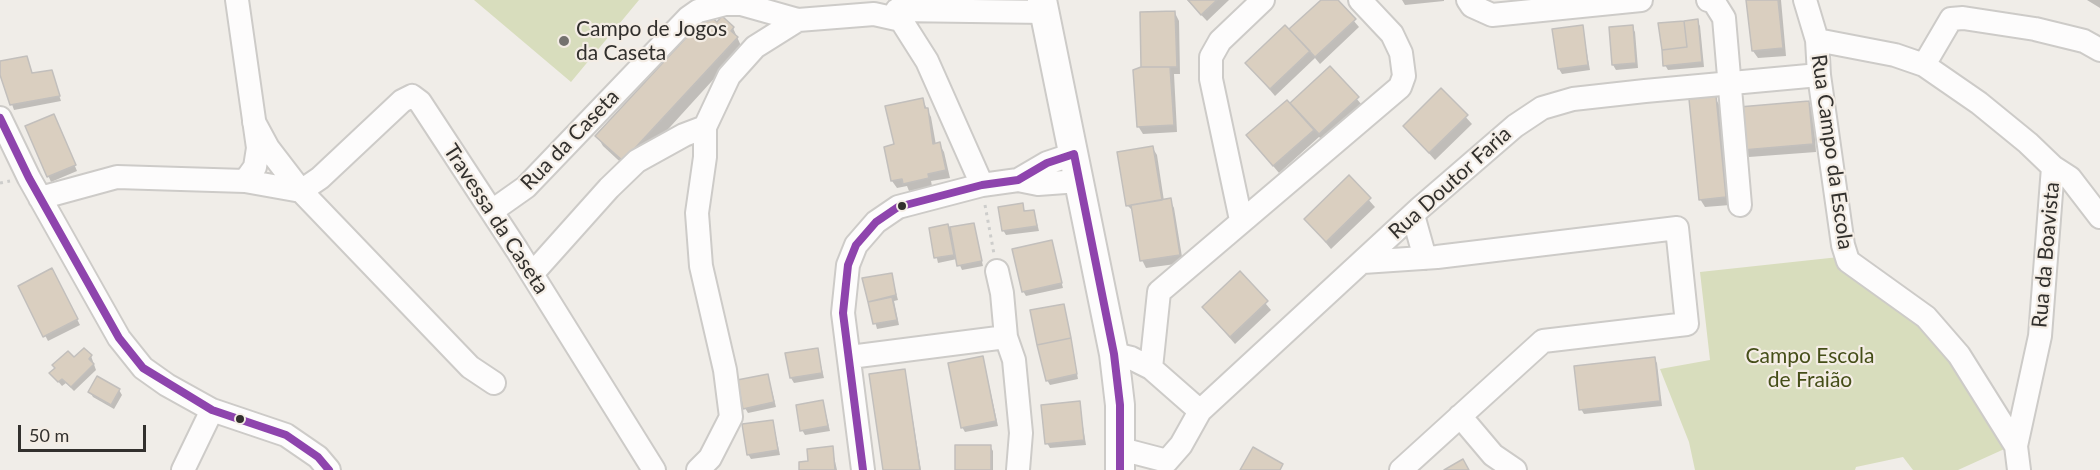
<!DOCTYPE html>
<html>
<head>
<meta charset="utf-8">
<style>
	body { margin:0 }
	#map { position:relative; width:2100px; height:470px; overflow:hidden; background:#f0ede8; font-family:Lato,sans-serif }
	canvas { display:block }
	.scale { position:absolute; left:18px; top:425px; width:128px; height:27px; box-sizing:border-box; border:3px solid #32302d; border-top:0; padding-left:8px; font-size:18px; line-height:21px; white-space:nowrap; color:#32302d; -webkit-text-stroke:4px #f4ede5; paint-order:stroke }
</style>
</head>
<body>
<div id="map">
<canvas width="2100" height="470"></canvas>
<div class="scale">50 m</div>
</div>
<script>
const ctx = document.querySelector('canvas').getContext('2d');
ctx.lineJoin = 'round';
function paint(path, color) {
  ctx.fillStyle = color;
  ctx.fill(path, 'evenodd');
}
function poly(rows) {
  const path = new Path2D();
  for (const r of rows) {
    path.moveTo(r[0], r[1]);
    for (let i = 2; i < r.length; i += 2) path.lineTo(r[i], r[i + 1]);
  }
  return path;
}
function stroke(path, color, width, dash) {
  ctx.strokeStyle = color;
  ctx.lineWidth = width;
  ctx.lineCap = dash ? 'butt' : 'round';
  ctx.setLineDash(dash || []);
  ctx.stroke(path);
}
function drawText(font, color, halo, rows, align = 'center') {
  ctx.font = font + ' Lato,sans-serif';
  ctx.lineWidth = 4.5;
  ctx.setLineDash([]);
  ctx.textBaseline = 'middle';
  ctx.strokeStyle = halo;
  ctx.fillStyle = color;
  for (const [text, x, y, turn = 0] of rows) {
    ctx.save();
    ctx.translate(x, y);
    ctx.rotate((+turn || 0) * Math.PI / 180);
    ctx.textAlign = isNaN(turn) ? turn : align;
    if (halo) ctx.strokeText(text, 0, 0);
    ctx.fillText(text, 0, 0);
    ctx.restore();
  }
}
paint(poly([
	[474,0,639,0,571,82],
	[1839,257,1923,318,2011,446,1958,470,1913,470,1903,457,1856,467,1855,470,1695,470,1689,442,1660,369,1710,360,1700,272]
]), '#d8ddbd');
paint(poly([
	[1187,0,1229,0,1207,21],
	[1323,0,1336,0,1359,27,1320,64,1315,58,1275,96,1247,63,1289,31],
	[1402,0,1444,0,1444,1,1405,5],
	[1748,0,1781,0,1786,56,1758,58,1753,51],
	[2087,0,2100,0,2100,8],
	[1175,13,1179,21,1180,74,1174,74,1177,132,1143,134,1138,126,1143,68],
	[723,18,733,28,742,48,630,171,603,146,597,136],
	[1697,21,1700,26,1704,67,1668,70,1665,65],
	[1582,26,1590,70,1562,74,1559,69],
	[1632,27,1635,32,1638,68,1616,70,1613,65],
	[0,63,29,63,33,75,51,71,61,101,14,110,0,70],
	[1330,68,1362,105,1324,141,1319,137,1279,173,1248,136,1290,106],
	[1441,90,1472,124,1435,160,1404,126],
	[1715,98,1720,106,1730,205,1705,207,1700,199],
	[922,99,931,117,936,145,939,144,944,152,950,178,931,181,932,186,909,191,907,186,897,188,892,181,895,146],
	[1808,103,1813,110,1816,152,1749,157,1744,149],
	[56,121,77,171,51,182,27,127],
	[1152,147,1157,155,1164,201,1170,200,1174,208,1183,263,1146,268,1142,260,1134,212,1127,205],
	[1349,178,1375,207,1331,249,1306,219],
	[1022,205,1026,213,1034,211,1039,231,1006,235,1003,230],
	[973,224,983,266,962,270,957,259,938,263,930,229],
	[1051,242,1063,288,1026,296,1023,291],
	[52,270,80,325,48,341,20,287],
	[1240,273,1271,310,1235,344,1203,307],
	[891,274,898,300,894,301,899,325,877,329,864,279],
	[1064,306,1078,379,1050,385,1047,380],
	[817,349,824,378,794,383,791,378],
	[91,356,96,370,74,391,66,383,62,386,51,373,74,359],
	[983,357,998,426,965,432,962,427],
	[1654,358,1657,363,1662,406,1584,414,1581,409],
	[905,371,921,470,885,470],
	[768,375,776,407,748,413,745,408],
	[119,390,122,395,114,409,93,397,90,392],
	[823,402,830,431,805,435,802,430],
	[1079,402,1086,445,1050,448,1047,443],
	[773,422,780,455,751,459,748,454],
	[990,446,993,451,993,470,957,470],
	[832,448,837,470,801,470]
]), '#0003');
const building = poly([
	[1188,0,1217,0,1201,15,1188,0],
	[1321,0,1338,0,1356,19,1315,57,1289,29,1321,0],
	[1746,0,1778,0,1783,48,1752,51,1746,0],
	[1175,11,1177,67,1141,67,1140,12,1175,11],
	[708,14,717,22,722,16,734,27,731,31,738,37,623,161,595,136,708,14],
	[1698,19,1702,62,1663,66,1662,50,1687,47,1684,21,1698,19],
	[1684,21,1687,47,1662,50,1658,23,1684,21],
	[1285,25,1310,51,1270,89,1245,63,1285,25],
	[1583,25,1588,65,1558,69,1552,29,1583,25],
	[1633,25,1636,63,1612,65,1609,27,1633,25],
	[27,56,32,73,52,70,60,96,10,105,0,75,0,61,27,56],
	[1330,66,1359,97,1319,134,1290,103,1330,66],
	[1141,67,1170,67,1174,125,1137,127,1133,70,1141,67],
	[1441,88,1468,115,1429,153,1403,126,1441,88],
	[1716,96,1726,197,1699,200,1689,99,1716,96],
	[923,98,925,108,928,108,933,144,940,142,946,170,928,174,929,178,903,184,902,179,891,181,884,147,894,144,885,106,923,98],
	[1287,100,1314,130,1273,166,1246,135,1287,100],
	[1809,101,1813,144,1743,150,1739,107,1809,101],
	[54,114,76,165,47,177,25,126,54,114],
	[1153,146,1162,200,1126,206,1117,152,1153,146],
	[1349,175,1371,198,1326,242,1304,219,1349,175],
	[1171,198,1180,255,1140,261,1131,205,1171,198],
	[1023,203,1024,211,1034,210,1037,226,1002,231,998,207,1023,203],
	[974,223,982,261,957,266,950,227,974,223],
	[948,224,954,255,934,258,929,228,948,224],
	[1052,240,1062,283,1022,292,1012,249,1052,240],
	[52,268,78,319,43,337,18,286,52,268],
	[1240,271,1268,301,1230,337,1202,307,1240,271],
	[892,273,896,295,868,302,862,278,892,273],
	[892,297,897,320,873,324,868,302,892,297],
	[1064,304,1071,338,1037,345,1030,310,1064,304],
	[1071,338,1077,374,1046,381,1037,345,1071,338],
	[84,348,92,355,89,359,94,364,71,387,62,379,58,382,49,373,55,368,52,365,68,351,74,357,84,348],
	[818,348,822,373,790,378,785,353,818,348],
	[983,356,996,421,961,428,948,363,983,356],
	[1655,357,1660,401,1579,410,1574,366,1655,357],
	[905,369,920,470,883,470,869,374,905,369],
	[768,374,774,402,743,409,737,380,768,374],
	[97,376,120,389,111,405,88,392,97,376],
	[823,400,828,426,800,431,796,405,823,400],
	[1080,401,1084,440,1045,444,1041,405,1080,401],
	[773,420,778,450,747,455,742,424,773,420],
	[955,445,991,445,991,470,955,470,955,445],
	[833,446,835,470,799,470,799,462,808,461,807,449,833,446],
	[1253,447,1283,464,1280,470,1240,470,1253,447],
	[1463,459,1469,470,1444,470,1463,459]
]);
paint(building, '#dacfc0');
stroke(building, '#c2bfbc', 1.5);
const minor = poly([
	[237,0,258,148,255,167,245,181],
	[1468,0,1472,6,1492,15,1641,0],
	[1708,0,1714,2,1724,18,1740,205],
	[1805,0,1817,40,1819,75,1843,245,1848,261,1926,317,1959,355,2016,446],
	[897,10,1045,12],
	[1817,40,1895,55,1924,65,1979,103,2028,143,2053,167,2070,178,2100,217],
	[1924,65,1951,19,1963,18,2035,29,2084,41,2100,50],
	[0,118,29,178,119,338,143,368,167,385,212,410,286,435,318,457,329,470],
	[254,122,268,148,301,191,470,367,494,383],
	[1018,180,1038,184,1079,181],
	[301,191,320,178,402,101,412,96,420,102,517,250,654,470],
	[40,198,117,177,245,181,301,191],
	[492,211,526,187,688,18,698,11,725,4,741,4,798,20],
	[1413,215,1425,258],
	[1241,220,1211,79,1211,57,1220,41,1263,0],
	[1363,262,1437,257,1677,228,1687,324,1543,341,1401,470],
	[997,271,1002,293,1006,337],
	[532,274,609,188,637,161,684,135,705,127],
	[1114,354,1131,358,1151,368,1200,411,1420,208,1515,126,1542,108,1573,99,1645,91,1819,75],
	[850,357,1006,337,1014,360,1021,433,1018,470],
	[1151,368,1159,292,1400,87,1404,76,1401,53,1392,34,1360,0],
	[1460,416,1493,455,1515,470],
	[1121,449,1167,461,1181,445,1200,411],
	[183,470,212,410],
	[698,470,710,458,731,417,725,370,701,266,697,213,705,157,705,127,729,76,755,47,798,20,874,14,901,20,927,61,982,185],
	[863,470,843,313,848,265,856,245,876,222,898,207,982,185,1018,180,1047,163,1074,154],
	[2019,470,2016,446,2040,336,2053,167]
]);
const major = poly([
	[1042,0,1114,354,1120,405,1120,470]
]);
stroke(minor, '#cdcbc8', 26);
stroke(major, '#cdcbc8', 32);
stroke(poly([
	[0,183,10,181],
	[985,205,994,254]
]), '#cdcdcb', 3, [3, 4.5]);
stroke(minor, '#fdfcfc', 22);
stroke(major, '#fdfcfc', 28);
stroke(poly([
	[0,118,29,178,119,338,143,368,212,410,286,435,318,457,329,470],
	[863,470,843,313,848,265,856,245,876,222,898,207,982,185,1018,180,1047,163,1074,154,1114,354,1120,405,1120,470]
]), '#8e44ad', 8);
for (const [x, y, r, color] of [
	[564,41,6,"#74726e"],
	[902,206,5,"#32302d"],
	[240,419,5,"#32302d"]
]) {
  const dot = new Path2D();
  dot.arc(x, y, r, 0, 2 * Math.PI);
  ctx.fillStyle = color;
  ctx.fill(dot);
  stroke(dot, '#f4ede5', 2);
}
drawText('21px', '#32302d', '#f4ede5', [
	["Campo de Jogos",576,29],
	["da Caseta",576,53]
], 'left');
drawText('21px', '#32302d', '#f4ede5', [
	["Rua da Caseta",570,140,-46],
	["Rua Campo da Escola",1832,152,82],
	["Rua Doutor Faria",1450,183,-42],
	["Travessa da Caseta",496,219,57],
	["Rua da Boavista",2046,255,-85]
]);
drawText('21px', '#454e18', '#f4ede5', [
	["Campo Escola",1810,356],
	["de Fraião",1810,380]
]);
</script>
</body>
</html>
